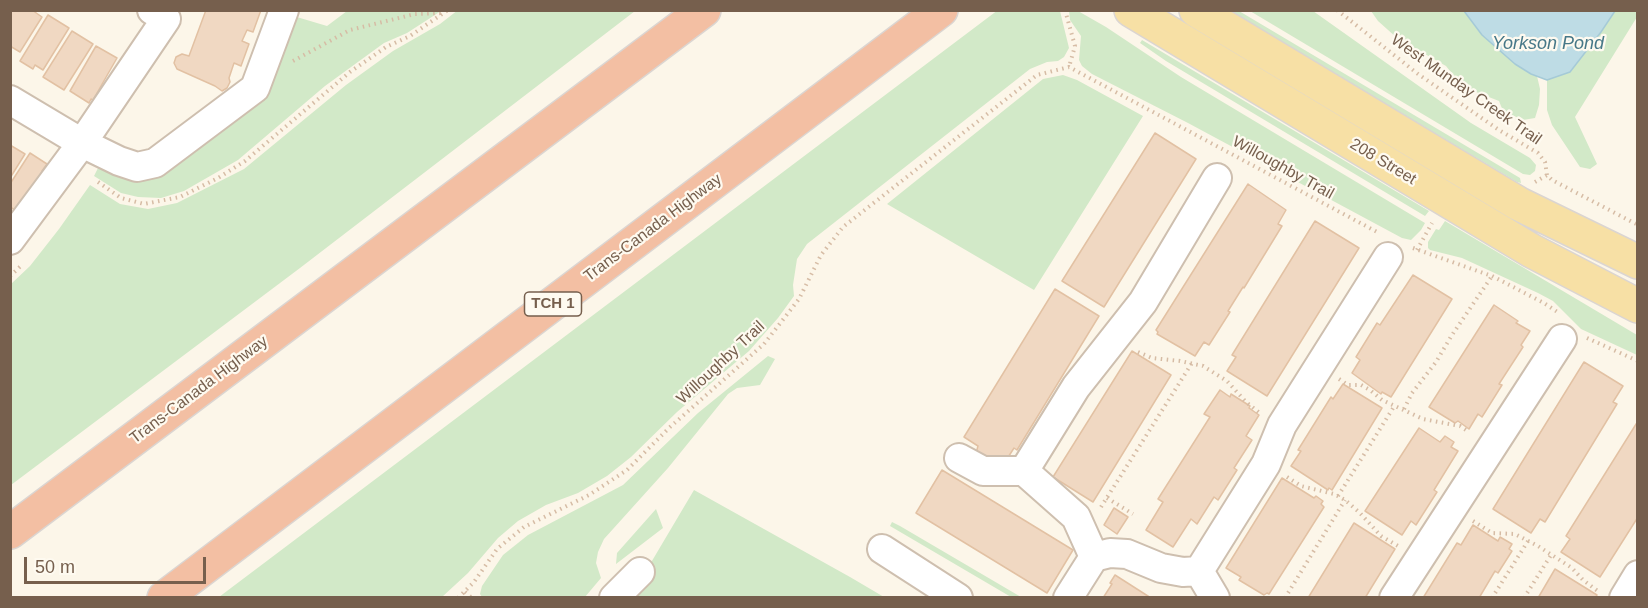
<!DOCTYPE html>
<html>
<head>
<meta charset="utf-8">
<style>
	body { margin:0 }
	#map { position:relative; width:1648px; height:608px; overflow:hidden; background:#fcf6e9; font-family:Helvetica,sans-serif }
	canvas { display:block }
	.frame { position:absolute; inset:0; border:12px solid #765f4d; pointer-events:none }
	.scale { position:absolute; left:24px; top:557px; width:182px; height:27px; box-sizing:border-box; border:3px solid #765f4d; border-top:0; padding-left:8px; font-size:18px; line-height:21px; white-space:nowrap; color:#765f4d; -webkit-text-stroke:4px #fefaf0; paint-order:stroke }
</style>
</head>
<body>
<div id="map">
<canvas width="1648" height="608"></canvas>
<div class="frame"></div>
<div class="scale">50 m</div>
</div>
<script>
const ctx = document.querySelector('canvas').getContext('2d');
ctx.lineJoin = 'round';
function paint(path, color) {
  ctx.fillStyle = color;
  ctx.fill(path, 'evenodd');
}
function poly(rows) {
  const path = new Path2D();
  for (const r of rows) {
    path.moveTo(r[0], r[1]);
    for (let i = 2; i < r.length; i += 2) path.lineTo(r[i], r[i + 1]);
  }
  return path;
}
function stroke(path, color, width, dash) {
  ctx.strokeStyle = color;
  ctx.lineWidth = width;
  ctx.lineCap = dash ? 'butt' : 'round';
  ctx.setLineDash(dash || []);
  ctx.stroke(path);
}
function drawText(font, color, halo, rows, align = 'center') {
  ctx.font = font + ' Helvetica,sans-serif';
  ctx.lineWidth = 4.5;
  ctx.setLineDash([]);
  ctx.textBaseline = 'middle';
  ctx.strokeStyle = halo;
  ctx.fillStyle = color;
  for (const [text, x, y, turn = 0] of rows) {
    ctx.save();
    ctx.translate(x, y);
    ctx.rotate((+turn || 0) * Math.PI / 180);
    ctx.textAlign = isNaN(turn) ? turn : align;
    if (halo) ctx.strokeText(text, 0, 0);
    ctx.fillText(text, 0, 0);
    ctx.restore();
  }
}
paint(poly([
	[458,10,635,11,300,268,11,485,11,284,30,266,59,229,90,185,120,204,148,209,177,203,244,169,346,85,393,51,440,24],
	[998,10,1060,11,1069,48,1064,57,1058,61,1047,62,1030,69,807,244,797,259,793,285,794,296,778,318,749,351,677,412,631,457,607,476,578,493,546,505,518,521,498,538,468,573,442,597,219,597],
	[347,11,441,11,407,33,384,43,325,86,238,160,184,191,161,198,138,197,121,193,94,176,100,164,116,173,262,91,290,15,327,26],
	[1069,11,1078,11,1106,27,1181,77,1425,223,1421,230,1411,240,1402,238,1188,123,1092,74,1082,66,1079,60,1081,36,1070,20],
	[1230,11,1239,11,1520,178,1521,183,1517,182],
	[1250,11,1313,11,1471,123,1530,158,1536,165,1535,171,1530,175,1523,174],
	[1371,11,1464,11,1482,35,1531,74,1537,76,1540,89,1539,105,1535,118,1523,120,1503,111,1499,101,1476,92,1458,81,1446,66,1397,38,1378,21],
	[1615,11,1637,11,1637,17,1575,117,1597,164,1590,169,1580,167,1552,125,1547,110,1547,80,1570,72,1601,32],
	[1142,40,1429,211,1425,216,1166,61,1140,43],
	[1063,75,1077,80,1143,116,1034,290,887,204,1043,79],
	[1445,221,1637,335,1637,355,1581,329,1553,301,1538,293,1462,258,1430,250,1428,248,1428,242,1436,229,1439,230],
	[768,356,775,359,760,385,737,388,728,394,668,468,604,539,598,552,596,563,601,578,585,597,482,597,480,594,482,586,503,555,528,535,623,485,698,413],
	[694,490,850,577,884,597,630,598],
	[656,509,663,528,616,564,617,553],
	[892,522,900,526,1021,597,1011,597,890,526]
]), '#d2e9c8');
const water = poly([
	[1464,11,1615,11,1601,32,1570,72,1547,80,1531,74,1515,64,1482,35,1464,11]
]);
paint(water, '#bedce5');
stroke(water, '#a5cad7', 1.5);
const building = poly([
	[11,10,32,10,42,17,20,52,10,46,11,10],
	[206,10,261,10,253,32,247,30,242,41,249,44,241,66,234,63,229,78,230,82,227,88,222,91,215,86,177,69,174,63,176,57,182,54,189,56,206,10],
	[48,15,69,28,43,70,35,65,33,69,20,61,48,15],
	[72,31,93,44,64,90,43,77,72,31],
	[96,46,117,58,93,100,91,99,89,103,70,91,96,46],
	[1155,133,1196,159,1104,307,1062,281,1155,133],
	[10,145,25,154,10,178,10,145],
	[30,153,47,164,42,171,46,174,22,214,10,207,10,184,30,153],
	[1248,184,1286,210,1278,224,1282,226,1244,288,1243,287,1228,311,1230,312,1209,345,1204,342,1195,356,1157,334,1158,332,1156,330,1248,184],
	[1315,221,1359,248,1267,396,1227,371,1236,357,1232,355,1315,221],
	[1413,275,1452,299,1391,397,1382,392,1381,394,1352,373,1360,360,1356,357,1377,323,1380,325,1413,275],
	[1055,289,1099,316,1017,450,1014,448,1005,462,989,461,976,453,978,446,964,437,1055,289],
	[1494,305,1518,321,1516,323,1530,331,1521,345,1523,347,1499,384,1502,385,1482,417,1478,414,1469,429,1458,421,1455,423,1429,407,1494,305],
	[1132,351,1171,375,1093,502,1053,477,1132,351],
	[1584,362,1623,386,1613,402,1617,404,1545,522,1540,519,1531,533,1493,509,1584,362],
	[1343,384,1382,408,1332,490,1329,488,1328,490,1291,466,1301,451,1298,450,1331,397,1333,399,1343,384],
	[1220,390,1230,397,1231,394,1250,406,1249,408,1259,415,1246,436,1252,440,1234,468,1237,470,1218,500,1214,497,1197,524,1191,519,1173,547,1146,530,1163,502,1158,499,1210,417,1204,414,1220,390],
	[1638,421,1638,517,1600,577,1561,552,1570,539,1566,536,1638,421],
	[1419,428,1440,442,1445,436,1454,442,1451,447,1458,451,1434,490,1437,492,1416,525,1411,521,1402,535,1365,511,1419,428],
	[942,470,1073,550,1047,593,916,513,942,470],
	[1282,478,1314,498,1316,496,1323,501,1321,504,1324,507,1269,594,1267,593,1264,595,1239,580,1241,577,1226,568,1282,478],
	[1114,508,1128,517,1117,534,1104,525,1114,508],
	[1354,523,1395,549,1365,598,1308,598,1354,523],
	[1473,525,1498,541,1500,537,1512,544,1509,549,1512,551,1498,573,1495,571,1479,598,1423,598,1457,543,1461,545,1473,525],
	[1555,569,1597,595,1595,598,1538,598,1555,569],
	[1115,575,1151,598,1103,598,1112,584,1110,583,1115,575]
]);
paint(building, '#f0d8c2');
stroke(building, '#e2c1a3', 1.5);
const minor = poly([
	[10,100,82,143,119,161,137,167,155,163,255,88,284,10],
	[10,240,82,143,166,19,152,10],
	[959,458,983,471,1024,471,1076,517,1094,557,1110,553,1127,554,1161,568,1183,572,1199,571,1215,598],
	[1024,471,1076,387,1143,302,1217,178],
	[882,549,958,598],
	[1199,571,1266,464,1282,425,1388,257],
	[614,598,640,572],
	[1068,598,1094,557],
	[1394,598,1562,339],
	[1624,598,1638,575]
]);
const major = poly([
	[1131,10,1532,251,1638,306],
	[1196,10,1519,204,1638,262]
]);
const highway = poly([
	[10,532,704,10],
	[164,598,941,10]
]);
stroke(minor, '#cebfaf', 32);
stroke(major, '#dbd5d1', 36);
stroke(highway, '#dbd5d1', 36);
stroke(poly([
	[1065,10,1075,46,1069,67],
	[1337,10,1418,74,1499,130,1538,153,1545,162,1547,175,1552,180,1638,225],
	[293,61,350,30,415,14,444,13],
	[98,182,121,198,144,204,180,197,218,178,245,161,350,72,386,47,410,36,448,10],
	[1535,182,1547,175],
	[1413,248,1492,276,1544,303,1559,313],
	[1417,250,1432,223],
	[10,276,23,264],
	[1587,338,1638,361],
	[1138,352,1152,358,1180,361,1203,366,1227,381,1246,402,1261,414],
	[1339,379,1348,385,1361,385,1370,390,1382,400,1423,419,1460,426,1466,430],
	[1404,409,1412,393,1436,362,1452,335,1492,276],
	[1287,477,1301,486,1334,494,1345,500,1359,512,1381,536,1398,546],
	[1338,496,1395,405],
	[1107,498,1133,514],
	[1101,507,1192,363],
	[1473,521,1492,533,1515,534,1538,546,1572,568,1583,580,1599,592],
	[465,592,472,598],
	[458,598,474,582,497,549,524,527,589,495,627,470,669,428,764,344,799,299,821,255,843,227,1037,75,1069,67,1379,233],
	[1285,598,1345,500],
	[1492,598,1528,541],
	[1524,598,1551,555]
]), '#d6bca5', 4, [1.5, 4.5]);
stroke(minor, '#fff', 28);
stroke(major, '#f7e0a5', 33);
stroke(highway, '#f3bfa3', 33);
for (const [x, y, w] of [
	[553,304,57]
]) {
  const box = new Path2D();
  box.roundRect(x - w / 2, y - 12, w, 24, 4.5);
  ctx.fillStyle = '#fefaf0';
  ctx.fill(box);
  stroke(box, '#765f4d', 1.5);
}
drawText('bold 15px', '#765f4d', null, [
	["TCH 1",553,304]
]);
drawText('16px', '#765f4d', '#fefaf0', [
	["West Munday Creek Trail",1466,90,35],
	["208 Street",1383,162,31],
	["Willoughby Trail",1283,168,29],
	["Trans-Canada Highway",653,228,-37],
	["Willoughby Trail",721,363,-43],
	["Trans-Canada Highway",199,390,-37]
]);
drawText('italic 18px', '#477888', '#fefaf0', [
	["Yorkson Pond",1548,44]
]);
</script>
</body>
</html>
